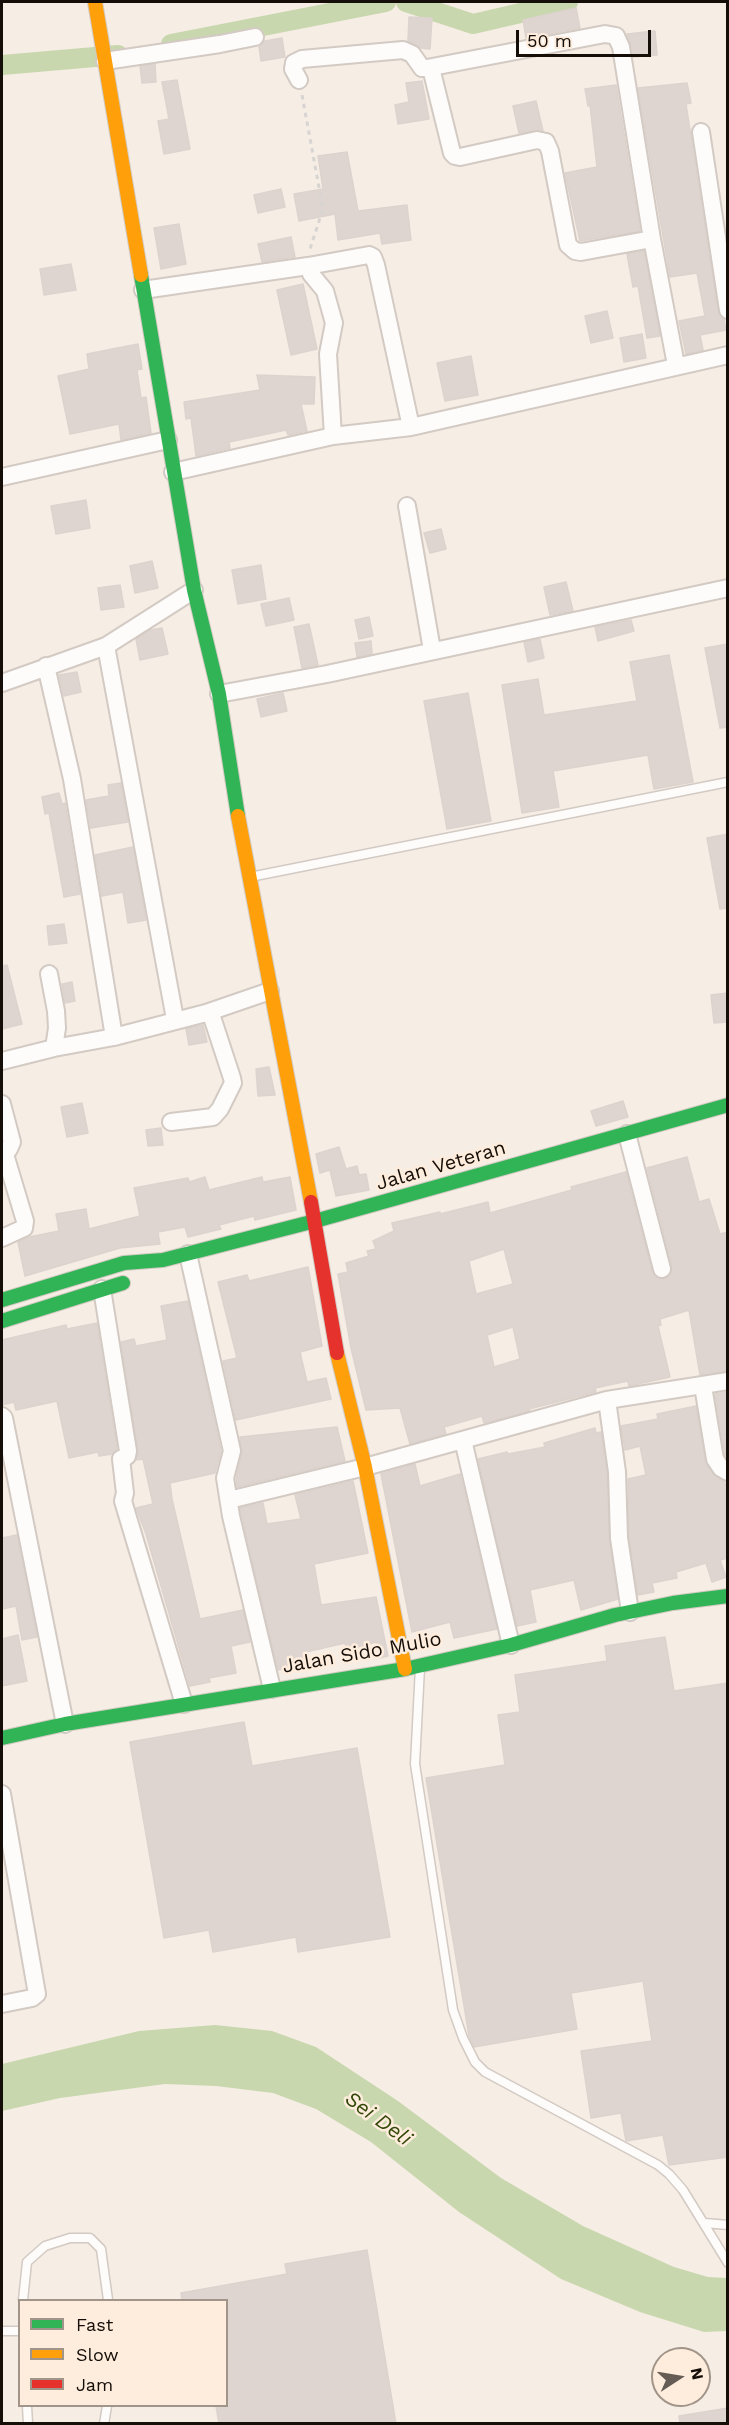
<!DOCTYPE html>
<html>
<head>
<meta charset="utf-8">
<style>
	body { margin:0 }
	#map { position:relative; width:729px; height:2425px; overflow:hidden; background:#f6ede5; font-family:"Work Sans",sans-serif }
	canvas { display:block }
	.frame { position:absolute; inset:0; border:3px solid #150e08; pointer-events:none }
	.legend { position:absolute; left:18px; top:2299px; width:210px; height:108px; box-sizing:border-box; background:#feeddd; border:2px solid #a19488; margin:0; padding:8px 10px; list-style:none; font-size:18px; color:#150e08 }
	.legend li { display:flex; align-items:center; gap:12px; height:30px }
	.legend b { width:30px; border:2px solid #a19488 }
	.north { position:absolute; left:651px; top:2347px; width:60px; height:60px; box-sizing:border-box; background:#feeddd; border:2px solid #a19488; border-radius:50%; rotate:78deg; font-size:16px; font-weight:700; line-height:24px; text-align:center; color:#150e08 }
	.north::after { content:''; display:block; margin:auto; width:21px; height:27px; background:#645c55; clip-path:polygon(50% 0,100% 100%,50% 72%,0 100%) }
	.scale { position:absolute; left:516px; top:30px; width:135px; height:27px; box-sizing:border-box; border:3px solid #150e08; border-top:0; padding-left:8px; font-size:18px; line-height:21px; white-space:nowrap; color:#150e08; -webkit-text-stroke:4px #feeddd; paint-order:stroke }
</style>
</head>
<body>
<div id="map">
<canvas width="729" height="2425"></canvas>
<div class="frame"></div>
<ul class="legend">
<li><b style="height:8px;background:#30b455"></b>Fast</li>
<li><b style="height:8px;background:#ff9f0a"></b>Slow</li>
<li><b style="height:8px;background:#e5322d"></b>Jam</li>
</ul>
<div class="north">N</div>
<div class="scale">50 m</div>
</div>
<script>
const ctx = document.querySelector('canvas').getContext('2d');
ctx.lineJoin = 'round';
function paint(path, color) {
  ctx.fillStyle = color;
  ctx.fill(path, 'evenodd');
}
function poly(rows) {
  const path = new Path2D();
  for (const r of rows) {
    path.moveTo(r[0], r[1]);
    for (let i = 2; i < r.length; i += 2) path.lineTo(r[i], r[i + 1]);
  }
  return path;
}
function stroke(path, color, width, dash) {
  ctx.strokeStyle = color;
  ctx.lineWidth = width;
  ctx.lineCap = dash ? 'butt' : 'round';
  ctx.setLineDash(dash || []);
  ctx.stroke(path);
}
function drawText(font, color, halo, rows, align = 'center') {
  ctx.font = font + ' "Work Sans",sans-serif';
  ctx.lineWidth = 5;
  ctx.setLineDash([]);
  ctx.textBaseline = 'middle';
  ctx.strokeStyle = halo;
  ctx.fillStyle = color;
  for (const [text, x, y, turn = 0] of rows) {
    ctx.save();
    ctx.translate(x, y);
    ctx.rotate((+turn || 0) * Math.PI / 180);
    ctx.textAlign = isNaN(turn) ? turn : align;
    if (halo) ctx.strokeText(text, 0, 0);
    ctx.fillText(text, 0, 0);
    ctx.restore();
  }
}
paint(poly([
	[215,2025,272,2031,316,2047,398,2101,501,2178,583,2226,674,2267,708,2277,727,2278,727,2331,704,2332,640,2312,561,2279,459,2212,371,2142,316,2109,273,2093,216,2086,165,2084,60,2098,2,2111,2,2064,139,2031]
]), '#c9d7ae');
stroke(poly([
	[406,2,473,24,568,2],
	[171,44,386,2],
	[2,65,118,55]
]), '#c9d7ae', 20);
const building = poly([
	[576,8,580,28,526,38,523,20,576,8],
	[409,17,432,18,430,49,421,48,408,41,409,17],
	[655,31,657,55,633,57,627,34,655,31],
	[282,38,285,57,261,61,259,47,265,41,282,38],
	[155,64,156,82,142,83,140,66,155,64],
	[177,80,190,149,164,154,158,121,169,119,162,82,177,80],
	[422,81,429,119,398,124,395,105,409,102,406,83,422,81],
	[687,83,691,103,686,104,718,312,724,319,726,330,700,335,703,350,686,354,679,321,705,316,697,273,670,277,638,88,687,83],
	[616,85,640,231,580,241,565,173,597,167,590,105,588,106,585,89,616,85],
	[536,101,543,131,519,133,513,106,536,101],
	[347,152,358,211,407,205,411,240,382,244,380,233,338,240,335,214,299,221,294,194,323,189,318,156,347,152],
	[281,189,285,207,258,213,254,195,281,189],
	[179,224,186,264,161,269,154,228,179,224],
	[291,237,295,257,262,262,258,244,291,237],
	[644,251,660,336,647,338,638,286,633,287,627,254,644,251],
	[71,264,76,290,44,295,40,269,71,264],
	[303,284,317,349,291,355,277,290,303,284],
	[607,311,613,338,591,343,585,316,607,311],
	[642,334,646,358,624,362,620,338,642,334],
	[138,344,142,369,137,370,141,398,146,397,151,433,121,440,119,424,70,434,58,376,89,369,87,354,138,344],
	[471,356,478,395,445,401,437,363,471,356],
	[257,375,315,377,314,404,301,404,307,431,288,435,286,430,229,442,230,448,196,456,191,418,186,419,184,402,260,390,257,375],
	[86,500,90,528,56,534,51,506,86,500],
	[441,529,446,549,430,553,424,533,441,529],
	[152,561,158,588,135,593,130,566,152,561],
	[261,565,266,599,238,604,232,570,261,565],
	[566,582,573,611,550,615,544,587,566,582],
	[120,585,124,607,101,610,98,588,120,585],
	[289,598,294,620,266,626,261,604,289,598],
	[369,617,373,636,359,639,355,620,369,617],
	[631,620,634,631,598,641,595,627,631,620],
	[309,624,318,665,302,668,294,627,309,624],
	[162,628,168,654,140,660,136,639,150,630,162,628],
	[540,639,544,658,528,662,524,642,540,639],
	[371,641,372,654,357,657,355,643,371,641],
	[728,644,728,727,720,728,705,648,728,644],
	[669,655,693,782,654,789,648,755,553,771,559,807,522,813,502,685,538,679,544,715,637,701,630,662,669,655],
	[77,672,81,692,64,696,59,675,77,672],
	[283,693,287,711,261,717,257,699,283,693],
	[468,693,491,821,447,829,424,701,468,693],
	[121,783,128,822,91,828,86,800,109,796,108,785,121,783],
	[59,793,62,804,65,803,80,894,64,897,49,813,45,814,42,797,59,793],
	[728,834,728,908,720,909,707,838,728,834],
	[133,847,146,920,128,923,123,892,102,896,95,855,133,847],
	[64,924,67,943,49,945,47,926,64,924],
	[7,965,22,1024,2,1029,2,966,7,965],
	[72,982,75,1001,65,1003,62,984,72,982],
	[728,993,728,1022,714,1023,711,995,728,993],
	[203,1025,207,1042,189,1045,186,1029,203,1025],
	[269,1067,275,1095,258,1096,256,1069,269,1067],
	[623,1101,628,1117,596,1126,591,1111,623,1101],
	[82,1103,88,1133,67,1137,61,1107,82,1103],
	[161,1128,163,1145,148,1146,146,1130,161,1128],
	[339,1147,346,1169,357,1166,359,1175,366,1174,369,1190,336,1196,330,1170,320,1173,316,1154,339,1147],
	[687,1157,699,1202,709,1199,720,1234,728,1232,728,1371,700,1375,689,1310,660,1319,661,1325,658,1326,670,1377,629,1386,628,1381,595,1388,596,1392,529,1409,530,1411,484,1423,482,1416,444,1427,446,1434,410,1444,400,1408,366,1410,351,1348,338,1274,348,1272,346,1263,369,1256,367,1251,376,1249,373,1241,394,1231,392,1223,440,1212,440,1214,488,1202,490,1213,572,1190,571,1187,626,1172,652,1272,655,1277,664,1279,670,1276,672,1266,647,1168,687,1157],
	[504,1249,513,1284,476,1294,469,1261,504,1249],
	[513,1327,520,1359,494,1367,487,1335,513,1327],
	[205,1177,209,1190,262,1177,263,1182,290,1177,296,1210,255,1220,254,1216,219,1225,221,1229,188,1237,185,1227,158,1232,160,1244,120,1248,25,1276,18,1242,29,1237,59,1231,56,1214,86,1209,89,1229,140,1216,134,1188,188,1178,189,1182,205,1177],
	[308,1267,322,1346,300,1352,307,1382,326,1378,331,1399,236,1420,223,1361,237,1358,218,1282,247,1275,249,1281,308,1267],
	[188,1301,221,1451,215,1473,170,1483,172,1499,200,1619,243,1610,250,1642,231,1646,236,1673,209,1678,210,1682,190,1686,146,1534,136,1508,153,1504,143,1459,136,1460,138,1449,121,1342,134,1339,136,1346,167,1340,161,1306,188,1301],
	[97,1323,117,1449,112,1454,99,1456,98,1452,69,1458,57,1401,16,1410,14,1402,2,1405,2,1340,66,1325,67,1329,97,1323],
	[728,1392,728,1459,725,1455,715,1394,728,1392],
	[696,1406,705,1461,713,1474,724,1481,728,1491,728,1558,720,1560,726,1577,712,1582,706,1563,676,1572,677,1578,652,1583,654,1592,638,1595,629,1537,628,1479,646,1475,640,1446,625,1450,621,1426,658,1419,657,1414,696,1406],
	[337,1427,345,1461,237,1487,236,1479,242,1453,240,1437,337,1427],
	[595,1428,596,1433,601,1432,607,1473,609,1539,618,1599,581,1610,574,1580,530,1590,536,1622,517,1626,478,1459,507,1452,508,1454,545,1447,544,1443,595,1428],
	[415,1464,420,1486,460,1474,497,1629,454,1638,450,1622,412,1632,381,1474,415,1464],
	[353,1481,368,1553,314,1564,321,1605,376,1597,388,1656,380,1658,376,1642,347,1650,345,1643,302,1653,304,1664,278,1670,240,1508,263,1503,267,1524,301,1519,295,1495,353,1481],
	[17,1535,37,1637,22,1640,16,1606,2,1609,2,1538,17,1535],
	[18,1635,27,1681,2,1686,2,1639,18,1635],
	[665,1637,674,1691,728,1683,728,2157,669,2165,663,2135,626,2141,621,2113,591,2118,581,2051,652,2041,643,1981,571,1993,577,2029,474,2047,469,2036,426,1778,505,1765,498,1715,520,1712,515,1675,607,1661,605,1646,665,1637],
	[244,1722,252,1766,357,1748,390,1937,298,1952,296,1937,213,1952,209,1930,164,1938,130,1742,244,1722],
	[367,2250,396,2424,219,2424,216,2406,226,2406,226,2301,182,2301,181,2293,287,2274,285,2264,367,2250],
	[728,2408,728,2424,680,2424,679,2416,728,2408]
]);
paint(building, '#dfd5d0');
stroke(building, '#ddd3ce', 1.5);
const lane = poly([
	[250,877,728,782],
	[420,1667,415,1764,453,2010,463,2038,475,2062,485,2072,658,2165,669,2174,683,2190,728,2263],
	[705,2223,728,2225],
	[23,2300,27,2262,45,2246,70,2238,90,2238,101,2249,108,2300],
	[2,2331,20,2331],
	[27,2406,28,2424],
	[104,2424,107,2406]
]);
const street = poly([
	[105,61,220,44,255,37],
	[431,68,452,153,455,156,460,157,537,140,546,142,550,151,568,245,575,251,581,252,652,239],
	[299,80,293,69,294,63,302,59,403,50,412,54,422,68,427,68,605,34,616,36,621,47,652,239,676,365],
	[701,132,728,310],
	[308,266,311,274,325,291,334,323,328,354,333,436],
	[143,290,308,266,369,255,373,257,376,265,411,427],
	[173,472,333,436,411,427,728,355],
	[2,477,168,440],
	[407,506,432,650],
	[106,646,175,1019],
	[46,666,72,779,114,1037,206,1013,212,1017,232,1078,233,1083,220,1109,213,1117,171,1122],
	[2,683,106,646,194,590],
	[219,694,327,674,728,588],
	[206,1013,270,991],
	[54,1048,114,1037],
	[2,1061,54,1048,57,1028,56,1011,49,974],
	[2,1104,12,1142,9,1149,4,1151,25,1221,24,1228,2,1238],
	[627,1134,662,1269],
	[188,1254,232,1451,225,1478,231,1516,272,1689],
	[102,1289,128,1451,127,1456,121,1459,125,1493,123,1501,184,1704],
	[703,1386,715,1459,721,1468,728,1472],
	[607,1400,617,1472,619,1538,630,1612],
	[2,1416,4,1418,65,1724],
	[463,1440,511,1645],
	[229,1500,365,1467,607,1400,728,1381],
	[2,1794,37,1994,32,1998,2,2004]
]);
const fast = poly([
	[141,275,194,590,219,694,238,816],
	[2,1300,124,1263,163,1260,315,1221,728,1105],
	[2,1321,123,1283],
	[2,1738,65,1724,405,1669,511,1645,615,1615,673,1603,728,1596]
]);
const slow = poly([
	[95,2,141,275],
	[238,816,311,1202],
	[337,1353,365,1467,405,1669]
]);
const jam = poly([
	[311,1202,337,1353]
]);
stroke(lane, '#d2cac3', 11);
stroke(street, '#d2cac3', 20);
stroke(fast, '#d2cac3', 16);
stroke(slow, '#d2cac3', 16);
stroke(jam, '#d2cac3', 16);
stroke(poly([
	[302,95,323,209,310,249]
]), '#d7d4d1', 3, [4.5, 4.5]);
stroke(lane, '#fefcfb', 8);
stroke(street, '#fefcfb', 16);
stroke(fast, '#30b455', 14);
stroke(slow, '#ff9f0a', 14);
stroke(jam, '#e5322d', 14);
drawText('20px', '#150e08', '#feeddd', [
	["Jalan Veteran",441,1166,-16],
	["Jalan Sido Mulio",362,1653,-10]
]);
drawText('italic 21px', '#334809', '#feeddd', [
	["Sei Deli",378,2119,36]
]);
</script>
</body>
</html>
